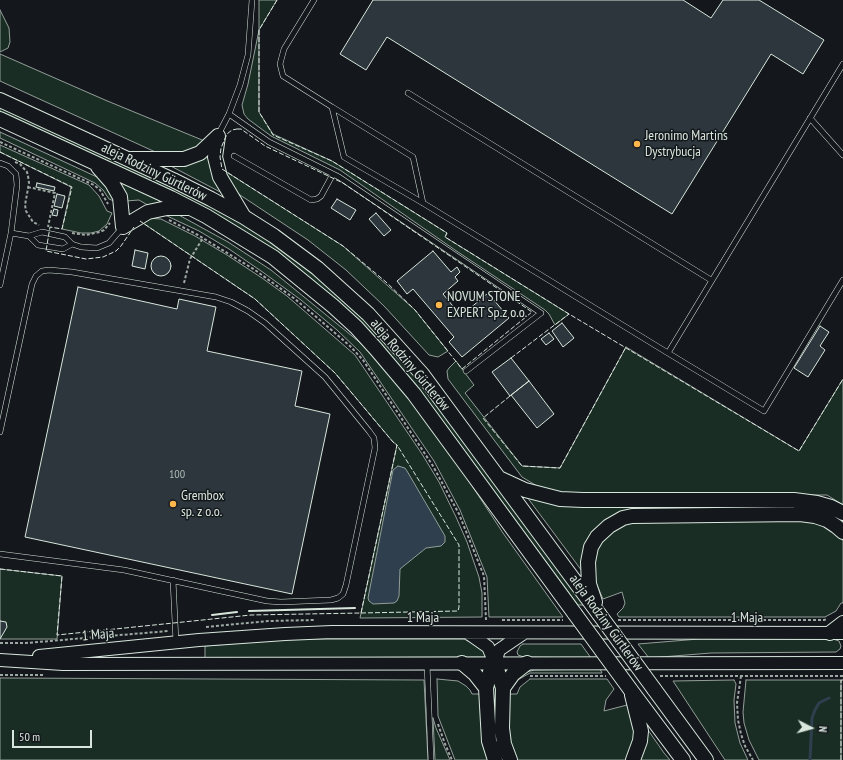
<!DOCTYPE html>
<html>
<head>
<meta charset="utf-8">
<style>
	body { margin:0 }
	#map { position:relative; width:843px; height:760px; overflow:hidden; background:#14181c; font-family:"PT Sans Narrow",sans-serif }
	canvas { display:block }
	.north { position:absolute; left:791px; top:708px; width:40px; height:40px; -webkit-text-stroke:3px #14181c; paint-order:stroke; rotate:96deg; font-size:11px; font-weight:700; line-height:16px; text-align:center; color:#d8e6dc }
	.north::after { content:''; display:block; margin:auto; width:14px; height:18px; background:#d8e6dc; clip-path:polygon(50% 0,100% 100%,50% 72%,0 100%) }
	.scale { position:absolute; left:12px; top:730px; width:80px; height:18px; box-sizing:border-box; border:2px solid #d8e6dc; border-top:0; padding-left:5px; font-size:12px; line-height:14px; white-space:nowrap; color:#d8e6dc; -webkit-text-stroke:3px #14181c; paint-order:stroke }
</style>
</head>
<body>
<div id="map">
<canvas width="843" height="760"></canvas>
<div class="north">N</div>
<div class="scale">50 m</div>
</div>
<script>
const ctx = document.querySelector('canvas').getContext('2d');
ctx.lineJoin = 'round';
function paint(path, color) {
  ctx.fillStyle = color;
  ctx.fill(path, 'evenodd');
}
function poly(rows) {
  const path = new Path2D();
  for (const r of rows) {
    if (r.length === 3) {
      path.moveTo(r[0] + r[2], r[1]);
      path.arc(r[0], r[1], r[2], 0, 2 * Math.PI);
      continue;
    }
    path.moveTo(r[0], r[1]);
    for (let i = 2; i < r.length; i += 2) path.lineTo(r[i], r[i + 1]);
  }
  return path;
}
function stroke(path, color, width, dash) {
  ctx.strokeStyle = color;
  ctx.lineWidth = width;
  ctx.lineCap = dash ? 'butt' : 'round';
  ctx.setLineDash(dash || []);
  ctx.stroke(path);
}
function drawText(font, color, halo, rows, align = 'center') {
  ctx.font = font + ' "PT Sans Narrow",sans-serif';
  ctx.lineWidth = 3;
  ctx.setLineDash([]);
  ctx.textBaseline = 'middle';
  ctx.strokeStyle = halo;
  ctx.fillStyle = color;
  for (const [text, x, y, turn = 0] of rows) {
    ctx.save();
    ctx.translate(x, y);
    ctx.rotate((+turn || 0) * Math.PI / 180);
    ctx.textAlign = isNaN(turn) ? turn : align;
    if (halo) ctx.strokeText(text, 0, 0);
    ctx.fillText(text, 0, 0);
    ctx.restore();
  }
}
const green = poly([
	[259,0,277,0,259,30,259,112,273,134,332,161,447,233,445,237,569,314,555,325,549,314,545,310,455,250,340,170,271,136,248,119,244,114,242,105,248,84,259,30,259,0],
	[0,10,9,28,10,42,8,48,0,52,0,10],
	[0,54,105,100,207,142,194,151,162,155,0,81,0,54],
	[0,107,133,167,222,212,264,237,324,282,361,316,394,351,434,400,585,605,578,605,448,428,416,387,311,279,0,113,0,107],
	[0,132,97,177,103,182,111,191,114,201,109,199,103,190,95,183,0,138,0,132],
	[0,145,89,185,99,196,107,211,112,213,107,224,99,231,91,233,81,233,62,229,71,187,0,152,0,145],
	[210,150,224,194,165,163,210,150],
	[225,171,343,246,415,310,448,351,438,357,429,355,384,306,346,270,308,240,234,191,225,171],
	[118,180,168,203,151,207,139,200,126,201,118,180],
	[177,214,228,242,271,270,363,345,402,388,463,472,503,533,563,617,489,617,487,577,460,510,434,461,360,352,337,330,301,300,264,273,229,249,199,231,165,215,177,214],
	[146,218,161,219,195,236,227,255,262,278,287,296,355,355,422,454,439,482,456,517,467,542,479,577,482,593,482,617,360,618,397,445,393,442,335,373,255,299,140,221,146,218],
	[626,347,799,451,843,379,843,505,827,495,615,495,557,493,537,486,522,477,448,379,447,371,449,368,456,361,474,385,465,393,522,466,560,468,626,347],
	[527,497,800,505,838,517,843,521,843,526,835,519,618,514,582,571,527,497],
	[798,520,822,524,840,537,843,541,843,603,841,603,836,611,825,617,619,617,617,614,623,608,625,603,622,592,603,599,595,580,594,565,597,548,606,535,625,523,798,520],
	[0,569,62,576,57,639,0,639,0,569],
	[289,639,464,639,481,647,488,657,205,658,205,646,289,639],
	[699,639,833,639,839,641,841,646,840,649,836,652,711,653,649,658,638,644,699,639],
	[523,644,581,644,591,658,524,657,518,655,517,652,520,646,523,644],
	[600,669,602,673,530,673,514,682,526,672,535,670,600,669],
	[0,678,424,680,428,760,0,760,0,678],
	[437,679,458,681,466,686,470,690,472,694,482,694,489,760,455,760,438,716,437,679],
	[530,679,607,679,614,689,606,700,604,711,627,705,634,724,635,736,627,760,517,760,509,744,508,694,517,694,520,687,530,679],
	[734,680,736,684,734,700,735,723,740,743,748,760,725,760,673,681,734,680],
	[746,680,841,680,841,760,759,760,749,740,744,723,743,712,746,680],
	[433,718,436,728,450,760,435,760,433,718],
	[648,730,664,753,670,760,639,760,648,730]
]);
paint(green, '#1a2d24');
stroke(green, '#939e99', 1);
const water = poly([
	[398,466,405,468,407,471,445,536,445,542,441,546,426,548,400,569,399,596,397,601,394,603,373,604,369,601,368,598,393,470,398,466]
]);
paint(water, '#2f3f4d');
stroke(water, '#939e99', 1);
stroke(poly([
	[810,760,812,718,815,710,819,703,829,698]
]), '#2f3f4d', 3);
const building = poly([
	[373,0,683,0,711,18,723,0,759,0,824,40,803,74,771,54,672,214,387,37,366,70,340,54,373,0],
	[37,183,55,187,54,191,36,187,37,183],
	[57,194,65,196,62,208,54,206,57,194],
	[337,199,356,210,350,220,331,208,337,199],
	[54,209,58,210,57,216,52,215,54,209],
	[376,213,391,230,384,236,369,219,376,213],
	[135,250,148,253,145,269,132,266,135,250],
	[433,251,451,272,457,267,460,272,455,277,458,281,443,294,461,316,488,293,509,318,462,357,449,342,454,337,413,289,407,294,397,281,433,251],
	[161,266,10],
	[78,287,177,309,179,299,216,307,207,351,302,371,295,406,330,414,292,594,25,537,78,287],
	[562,323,574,338,563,347,552,331,562,323],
	[820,326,829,332,820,346,825,350,808,377,794,368,820,326],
	[549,333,554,339,546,345,541,339,549,333],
	[511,358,529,381,510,396,492,372,511,358],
	[529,381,554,414,537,428,511,395,529,381],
	[0,621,6,622,7,627,0,639,0,621]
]);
paint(building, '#2c363c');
stroke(building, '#d8e6dc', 1);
const service = poly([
	[314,0,284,49,280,64,283,76,332,107,344,157,423,203,668,353,843,64],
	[408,93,711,280],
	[332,107,413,157,423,203],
	[229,114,269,142,339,177,541,313,466,371],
	[810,118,843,155],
	[218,135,229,114,240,85,248,55,252,0],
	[234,156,311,200,317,199,321,196,333,174],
	[0,163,8,166,16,174,17,185,11,233],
	[42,232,65,237,72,244,63,249,38,245,29,236,42,232],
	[72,244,81,247,97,248,109,243,122,228],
	[0,285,11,233,29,236],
	[668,353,764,411,843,280],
	[0,432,32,284,36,276,42,271,49,270,72,272,216,297,231,302,248,311,265,323,325,377,369,431,374,438,375,448,346,585,343,594,338,598,331,600,281,602,267,601,124,570,0,554],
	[173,580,176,642],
	[427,664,431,760]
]);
const tertiary = poly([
	[468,633,488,647,495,663],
	[39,656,199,640,285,634,332,632,843,633],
	[0,660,63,664,843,663],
	[495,663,499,650,524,633]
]);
const secondary = poly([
	[0,100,173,180,211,199,244,217,274,236,317,268,368,314,422,374,599,614],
	[0,119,171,198,206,216,273,257,333,306,356,327,376,349,414,394,575,614],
	[218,136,215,157,220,177,244,217],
	[131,159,184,159,200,153,218,136],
	[98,167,112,183,120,197,123,227,148,212,167,208,188,208],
	[499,478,525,490,560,499,583,500,794,500,817,503,831,507,843,513],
	[595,602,589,584,588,562,591,547,597,537,609,526,623,518,632,516,800,514,815,516,827,520,836,526,843,532],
	[830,633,843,623],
	[462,663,475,674,486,688],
	[495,663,503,688,502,728,504,744,510,760],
	[503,688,513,674,527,663],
	[630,689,683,760],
	[654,689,706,760],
	[632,695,641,731,640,741,633,760],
	[495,760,489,741,486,688,490,672,495,663]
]);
stroke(service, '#d8e6dc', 6);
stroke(tertiary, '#d8e6dc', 14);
stroke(secondary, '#d8e6dc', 16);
stroke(poly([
	[0,142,94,185,100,190,108,204],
	[15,162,20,164,27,172,28,176,29,183,25,205,26,211,33,222,39,225],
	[28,187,55,193,48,227],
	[169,220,198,235,255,270,295,299,321,321,350,346,363,360,433,466,459,514,484,576,486,620],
	[72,233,86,235,100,232,104,230,110,223],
	[184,283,190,259,203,238],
	[502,620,563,620],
	[618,620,824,620,827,619],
	[206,627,268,621,315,620],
	[0,643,26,643,168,631],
	[0,675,45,675],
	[530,676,606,676],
	[660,676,843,676],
	[741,676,737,703,738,720,741,734,745,746,753,760],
	[438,724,445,744,452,760]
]), '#9da8a2', 2, [3, 2]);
stroke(service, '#14181c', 5);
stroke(tertiary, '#14181c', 12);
stroke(secondary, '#14181c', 14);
const secondaryBridge = poly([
	[575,614,630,689],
	[599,614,654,689]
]);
stroke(secondaryBridge, '#d8e6dc', 16, []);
stroke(secondaryBridge, '#14181c', 14);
stroke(poly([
	[277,0,259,30,259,112,273,135,332,161,447,233,445,237,569,314,799,451,843,379],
	[237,129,241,129,265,146,343,183,532,312,462,369,415,310,386,282,343,246,222,169,220,157,221,148,227,134,232,130,237,129],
	[0,152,72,187,62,229,50,227,46,251,86,259,103,257,116,251,121,246,134,227],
	[511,358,569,314],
	[510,396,483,418,522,466,560,468,626,347],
	[0,569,62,576,57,635,251,615,361,613,397,445,393,442,335,373,255,299,140,221],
	[361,613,458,611,459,607,459,545,397,445],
	[841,760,841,680,843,680]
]), '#d8e6dc', 1, [5, 2]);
stroke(poly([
	[249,611,355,608],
	[212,615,237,612]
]), '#d8e6dc', 2);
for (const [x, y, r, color] of [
	[637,144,4,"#ffb74d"],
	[439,305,4,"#ffb74d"],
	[173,504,4,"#ffb74d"]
]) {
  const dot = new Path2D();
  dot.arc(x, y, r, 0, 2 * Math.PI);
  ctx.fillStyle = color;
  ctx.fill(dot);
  stroke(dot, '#14181c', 1.5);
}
drawText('12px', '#adbab4', null, [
	["100",177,475]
]);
drawText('14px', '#d8e6dc', '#14181c', [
	["Jeronimo Martins",645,136],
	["Dystrybucja",645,152],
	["NOVUM STONE",447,297],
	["EXPERT Sp.z o.o.",447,313],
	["Grembox",181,496],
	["sp. z o.o.",181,512]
], 'left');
drawText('14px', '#d8e6dc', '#14181c', [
	["aleja Rodziny Gürtlerów",154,172,26],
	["aleja Rodziny Gürtlerów",410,365,50],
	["1 Maja",423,618],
	["1 Maja",747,618],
	["aleja Rodziny Gürtlerów",606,623,54],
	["1 Maja",98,635,-5]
]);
</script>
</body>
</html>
